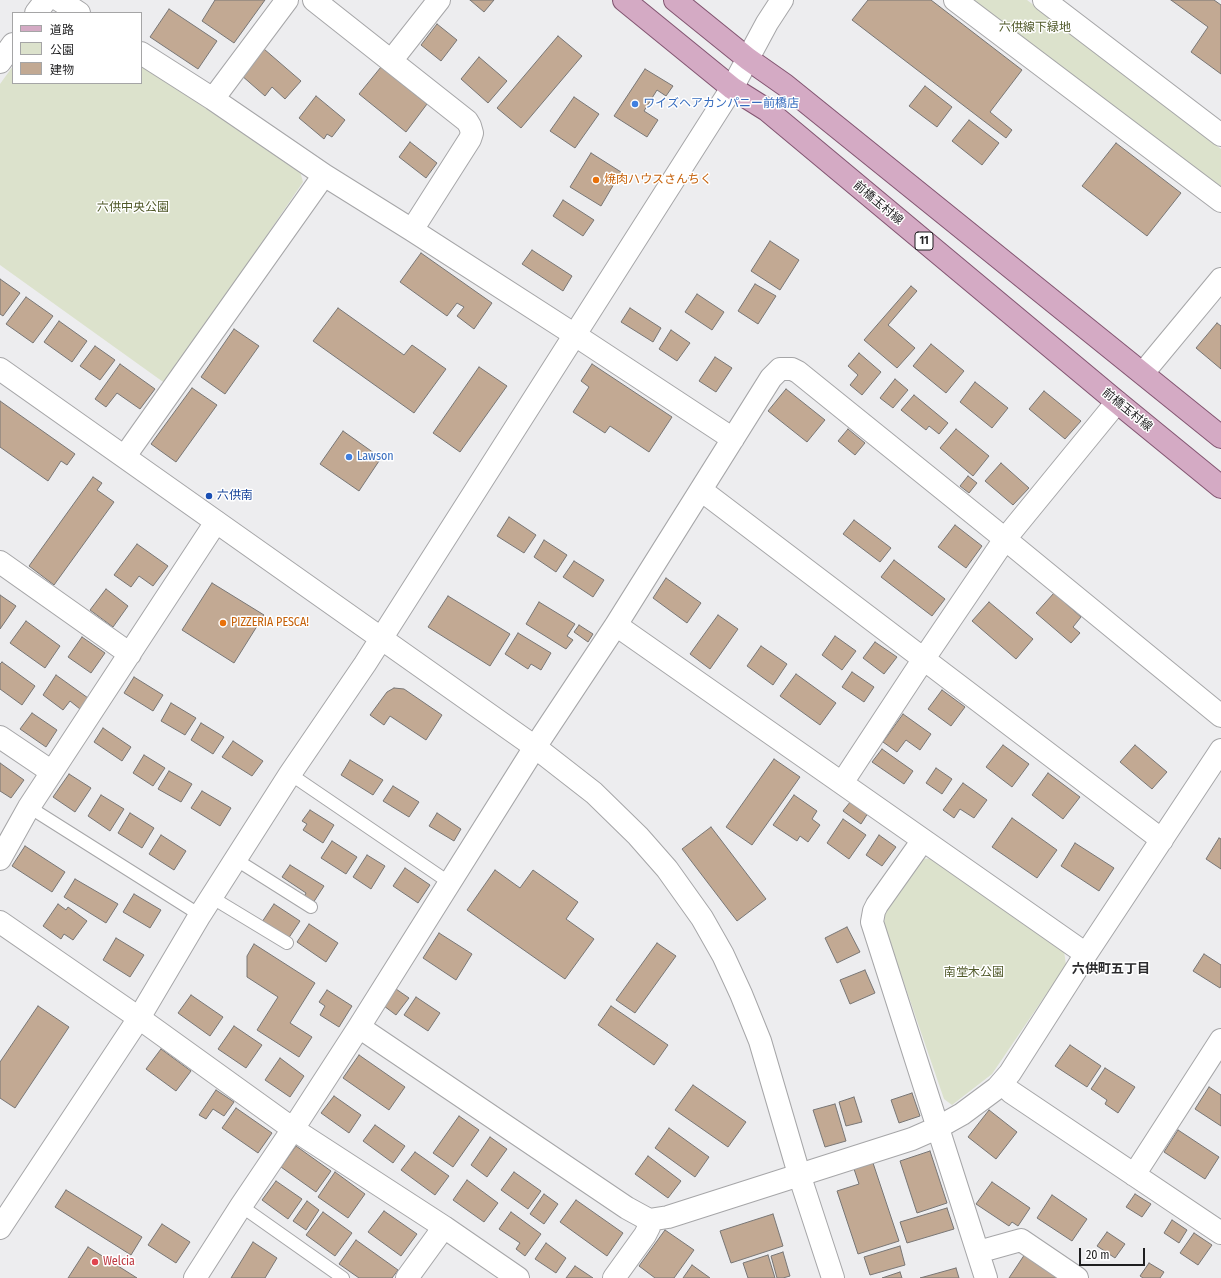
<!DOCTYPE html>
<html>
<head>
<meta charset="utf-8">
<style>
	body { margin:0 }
	#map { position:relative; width:1221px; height:1278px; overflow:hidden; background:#ededef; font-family:"Fira Sans Condensed","Noto Sans JP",sans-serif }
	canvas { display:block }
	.legend { position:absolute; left:12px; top:12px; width:130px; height:72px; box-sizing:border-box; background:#fff; border:1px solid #a5a5a6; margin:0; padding:5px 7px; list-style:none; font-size:12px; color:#1f1f20 }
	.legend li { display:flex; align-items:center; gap:8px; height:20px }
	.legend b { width:20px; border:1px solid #a5a5a6 }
	.scale { position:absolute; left:1079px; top:1248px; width:66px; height:18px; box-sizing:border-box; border:2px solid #1f1f20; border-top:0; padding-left:5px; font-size:12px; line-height:14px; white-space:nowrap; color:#1f1f20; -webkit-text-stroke:3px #fff; paint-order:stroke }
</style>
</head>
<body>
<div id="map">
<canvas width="1221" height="1278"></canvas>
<ul class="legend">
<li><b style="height:5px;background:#d4aac4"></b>道路</li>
<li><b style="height:11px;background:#dce2cc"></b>公園</li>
<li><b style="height:11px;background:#c2a993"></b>建物</li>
</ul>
<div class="scale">20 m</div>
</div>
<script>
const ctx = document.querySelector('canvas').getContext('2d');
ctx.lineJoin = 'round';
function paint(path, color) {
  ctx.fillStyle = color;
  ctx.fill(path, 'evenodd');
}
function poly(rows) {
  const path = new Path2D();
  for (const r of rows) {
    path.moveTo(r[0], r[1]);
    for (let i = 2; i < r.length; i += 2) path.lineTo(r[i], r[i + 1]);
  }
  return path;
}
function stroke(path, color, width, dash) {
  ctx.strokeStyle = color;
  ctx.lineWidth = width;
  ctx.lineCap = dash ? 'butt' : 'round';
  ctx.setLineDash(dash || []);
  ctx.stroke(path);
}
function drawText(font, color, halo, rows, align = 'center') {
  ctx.font = font + ' "Fira Sans Condensed","Noto Sans JP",sans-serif';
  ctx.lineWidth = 3;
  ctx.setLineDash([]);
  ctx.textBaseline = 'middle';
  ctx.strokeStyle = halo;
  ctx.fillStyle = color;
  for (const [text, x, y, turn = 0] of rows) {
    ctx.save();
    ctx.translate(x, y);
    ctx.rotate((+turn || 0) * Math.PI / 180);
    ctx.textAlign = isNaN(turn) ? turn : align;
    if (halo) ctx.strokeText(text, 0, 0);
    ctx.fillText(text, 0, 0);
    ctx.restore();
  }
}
paint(poly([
	[970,0,1027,0,1221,149,1221,192],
	[141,65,300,171,303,182,166,384,0,265,0,84,13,66,13,83,141,83],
	[933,858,1064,951,1066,965,992,1074,952,1105,944,1099,884,925,885,911,923,859]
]), '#dce2cc');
const building = poly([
	[215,0,265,0,234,43,202,21,215,0],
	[470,0,494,0,484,12,470,0],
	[868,0,931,0,1022,70,990,112,1012,130,1006,138,852,20,868,0],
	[1171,0,1214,0,1221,5,1221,74,1191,52,1208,27,1171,0],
	[169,9,217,41,198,69,150,37,169,9],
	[437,24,457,40,441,61,421,45,437,24],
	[558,36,582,56,521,128,497,108,558,36],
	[264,49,301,81,285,99,272,87,265,96,241,75,264,49],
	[479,57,507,81,488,103,461,79,479,57],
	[381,67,427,104,406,132,359,94,381,67],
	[645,69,673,86,666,96,657,90,644,111,658,120,647,137,614,116,645,69],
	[925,86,952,107,937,127,909,106,925,86],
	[316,96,345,120,332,137,327,134,324,139,299,118,316,96],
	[574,97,599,114,575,148,550,131,574,97],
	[969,120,999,143,982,165,952,141,969,120],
	[410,142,437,163,426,178,399,157,410,142],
	[1116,143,1181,193,1147,236,1082,186,1116,143],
	[591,153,621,172,601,206,570,187,591,153],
	[563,200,594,220,583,236,553,216,563,200],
	[770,241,799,260,780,290,751,271,770,241],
	[532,250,572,276,563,291,522,264,532,250],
	[421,253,492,303,474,329,457,316,464,307,457,303,447,316,400,282,421,253],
	[0,279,20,293,3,316,0,314,0,279],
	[755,284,776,296,758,324,738,311,755,284],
	[911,286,917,291,888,325,915,348,897,368,864,340,911,286],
	[697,294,724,312,712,330,685,312,697,294],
	[26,297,53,316,33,343,6,324,26,297],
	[338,308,404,355,412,345,446,369,414,413,313,341,338,308],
	[630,308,661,328,653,342,621,322,630,308],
	[59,321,87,341,72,362,44,342,59,321],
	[1217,323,1221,326,1221,369,1196,348,1217,323],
	[234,329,259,346,225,394,201,377,234,329],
	[671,330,690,343,677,361,659,349,671,330],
	[931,344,964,371,946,393,913,366,931,344],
	[95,346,115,360,100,380,80,366,95,346],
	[859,353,881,372,862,395,850,385,858,375,848,366,859,353],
	[715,357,732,368,716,392,699,381,715,357],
	[120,364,155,389,140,409,117,393,106,407,95,399,120,364],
	[592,364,672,417,649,452,610,426,605,433,573,412,589,387,581,381,592,364],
	[479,367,507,386,460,452,433,433,479,367],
	[895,379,908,390,893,408,880,398,895,379],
	[975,382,1008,408,992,428,960,402,975,382],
	[192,388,217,405,176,462,151,444,192,388],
	[786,389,825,420,807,442,768,411,786,389],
	[1044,391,1081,421,1065,439,1029,409,1044,391],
	[914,395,948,423,939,434,929,426,926,430,901,410,914,395],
	[0,401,75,454,67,465,61,461,48,481,0,447,0,401],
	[848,429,865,443,855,455,838,441,848,429],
	[956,429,989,456,973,476,940,448,956,429],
	[343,431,381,458,359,491,320,464,343,431],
	[1001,463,1029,488,1013,505,985,481,1001,463],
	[968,476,977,483,969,493,960,486,968,476],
	[93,477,102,483,97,490,114,502,54,585,29,566,93,477],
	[509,517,536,535,524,553,497,536,509,517],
	[854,520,891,548,880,562,843,534,854,520],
	[955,525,982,546,966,568,938,547,955,525],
	[544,540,567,555,556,572,534,557,544,540],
	[137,544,168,566,153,586,139,576,131,587,114,575,137,544],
	[894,560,945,599,932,616,881,577,894,560],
	[574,561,604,580,593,597,563,577,574,561],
	[666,578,701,603,687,623,653,598,666,578],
	[212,583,264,615,234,663,182,630,212,583],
	[106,589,128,606,113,627,90,610,106,589],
	[1054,593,1081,617,1073,627,1080,633,1071,643,1036,613,1054,593],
	[0,595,16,606,0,629,0,595],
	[448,596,510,634,490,666,428,627,448,596],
	[539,602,575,624,567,636,573,640,566,649,526,624,539,602],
	[989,602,1033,639,1016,659,972,621,989,602],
	[718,615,738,629,710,669,690,654,718,615],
	[26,621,60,646,45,668,10,643,26,621],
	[579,625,593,634,588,642,574,632,579,625],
	[518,633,551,653,541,670,531,664,528,669,505,654,518,633],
	[835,636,856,651,842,670,822,655,835,636],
	[82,637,105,653,91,673,68,657,82,637],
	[875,642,897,657,884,674,863,658,875,642],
	[761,646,787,664,773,685,747,666,761,646],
	[2,662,35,686,22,705,0,689,0,664,2,662],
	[852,672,874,687,864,702,842,687,852,672],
	[796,674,836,703,820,725,780,696,796,674],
	[56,675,88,698,80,709,70,701,63,710,43,695,56,675],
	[134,677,163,695,153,711,124,693,134,677],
	[394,688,404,689,442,715,426,740,390,716,384,725,370,715,387,692,394,688],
	[942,690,965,707,951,726,928,709,942,690],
	[171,703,196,718,185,735,161,721,171,703],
	[32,713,57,730,46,747,20,729,32,713],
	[903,714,931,734,920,750,906,740,897,752,883,742,903,714],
	[201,723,224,737,213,754,191,740,201,723],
	[103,728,131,747,122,761,94,742,103,728],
	[233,741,263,761,252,776,222,757,233,741],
	[1003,745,1029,764,1012,787,986,767,1003,745],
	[1135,745,1167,772,1152,789,1120,762,1135,745],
	[882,749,913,771,904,784,872,762,882,749],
	[144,755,165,768,153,786,133,773,144,755],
	[774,759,800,777,752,845,726,827,774,759],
	[350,760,383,780,373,795,341,775,350,760],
	[0,763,24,780,11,798,0,791,0,763],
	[936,768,952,779,942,794,926,783,936,768],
	[169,771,192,784,181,802,158,789,169,771],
	[1048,773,1080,797,1063,819,1032,795,1048,773],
	[69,774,91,788,75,812,53,797,69,774],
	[963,783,987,800,974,818,960,809,954,818,943,810,963,783],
	[393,786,419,802,409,817,383,801,393,786],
	[202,791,231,808,220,826,191,808,202,791],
	[101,795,124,809,110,831,88,816,101,795],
	[794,795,817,811,812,819,820,825,808,842,800,836,797,841,773,825,794,795],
	[851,801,868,813,861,824,843,811,851,801],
	[310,810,334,825,323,843,303,830,307,824,302,821,310,810],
	[130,813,154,828,142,848,118,833,130,813],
	[437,813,461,829,454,841,429,826,437,813],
	[1012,818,1057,850,1037,878,992,847,1012,818],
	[843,819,866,835,849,859,827,843,843,819],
	[711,827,766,899,737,921,682,849,711,827],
	[161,835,186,851,174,870,149,854,161,835],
	[879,835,896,847,882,866,866,855,879,835],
	[1219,838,1221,839,1221,869,1206,859,1219,838],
	[332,841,357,857,346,874,321,858,332,841],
	[1075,843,1114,868,1099,891,1061,866,1075,843],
	[25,846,65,872,52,892,12,866,25,846],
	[367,855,385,866,371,889,353,877,367,855],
	[290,865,324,886,313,903,304,897,306,893,282,877,290,865],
	[405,868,430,885,418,903,393,886,405,868],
	[495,870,520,888,533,870,578,902,566,919,594,939,565,979,467,910,495,870],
	[75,879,118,904,106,923,64,897,75,879],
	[134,894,161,910,150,928,123,912,134,894],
	[58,904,66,910,68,907,87,921,73,940,64,934,61,939,43,926,58,904],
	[274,904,300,921,288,939,262,922,274,904],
	[309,924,338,943,326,962,297,942,309,924],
	[847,927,860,952,837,963,825,938,847,927],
	[439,933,472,954,456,980,423,958,439,933],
	[116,938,144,955,130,977,103,960,116,938],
	[657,943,676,956,635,1013,616,1000,657,943],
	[254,944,315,983,290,1023,312,1037,299,1057,257,1030,278,997,247,977,247,956,254,944],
	[1204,954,1221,965,1221,986,1220,988,1193,971,1204,954],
	[865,970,875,993,850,1004,840,980,865,970],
	[396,989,409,998,396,1015,384,1006,396,989],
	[327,990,352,1006,339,1027,320,1015,325,1006,319,1002,327,990],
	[191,995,223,1017,210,1036,178,1013,191,995],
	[416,997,440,1013,428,1031,404,1015,416,997],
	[38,1006,69,1027,15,1108,0,1098,0,1062,38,1006],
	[611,1006,668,1045,654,1065,598,1025,611,1006],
	[234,1026,262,1045,246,1068,218,1049,234,1026],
	[1070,1045,1101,1066,1087,1087,1055,1066,1070,1045],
	[161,1049,191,1071,176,1091,146,1069,161,1049],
	[359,1055,405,1087,389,1110,343,1078,359,1055],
	[280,1058,304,1076,290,1097,265,1080,280,1058],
	[1105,1068,1135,1087,1118,1113,1105,1104,1107,1100,1091,1089,1105,1068],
	[693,1085,746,1122,728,1147,675,1110,693,1085],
	[1209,1087,1221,1095,1221,1126,1195,1109,1209,1087],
	[216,1090,234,1102,224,1116,213,1109,206,1119,199,1115,216,1090],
	[912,1093,920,1116,899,1123,891,1100,912,1093],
	[334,1096,361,1115,349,1133,321,1113,334,1096],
	[854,1097,862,1122,846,1126,839,1102,854,1097],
	[835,1104,846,1141,825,1147,813,1110,835,1104],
	[236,1108,272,1133,258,1153,222,1128,236,1108],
	[989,1110,1017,1132,996,1159,968,1137,989,1110],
	[459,1116,479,1130,453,1167,433,1153,459,1116],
	[375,1125,405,1146,393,1163,363,1141,375,1125],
	[669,1128,709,1157,695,1177,655,1148,669,1128],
	[1178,1130,1219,1157,1205,1179,1164,1152,1178,1130],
	[490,1137,507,1149,487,1177,471,1165,490,1137],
	[296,1146,331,1171,316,1192,281,1167,296,1146],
	[930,1151,947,1203,917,1213,900,1161,930,1151],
	[415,1152,449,1176,435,1195,401,1170,415,1152],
	[648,1156,681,1181,668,1198,635,1174,648,1156],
	[872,1160,899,1241,858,1254,837,1191,859,1184,853,1166,872,1160],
	[335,1172,365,1194,348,1218,318,1197,335,1172],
	[514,1172,541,1191,528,1209,501,1190,514,1172],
	[467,1180,498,1203,484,1222,453,1200,467,1180],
	[276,1181,302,1199,288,1219,262,1200,276,1181],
	[992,1182,1030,1208,1018,1226,1012,1222,1009,1226,976,1204,992,1182],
	[66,1190,142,1237,131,1255,55,1207,66,1190],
	[544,1194,558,1204,544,1224,530,1214,544,1194],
	[1135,1194,1151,1204,1142,1217,1126,1207,1135,1194],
	[1052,1195,1087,1219,1072,1241,1037,1218,1052,1195],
	[576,1200,623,1233,607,1256,560,1222,576,1200],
	[307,1201,319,1210,306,1230,293,1221,307,1201],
	[947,1208,954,1229,907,1243,900,1222,947,1208],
	[384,1211,417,1234,401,1256,368,1232,384,1211],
	[323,1212,352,1233,335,1256,306,1235,323,1212],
	[511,1212,541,1234,525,1256,516,1249,520,1243,499,1229,511,1212],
	[773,1214,783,1246,731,1263,720,1231,773,1214],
	[1172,1220,1187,1230,1179,1243,1164,1233,1172,1220],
	[162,1224,190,1242,176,1263,148,1245,162,1224],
	[665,1230,694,1250,674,1278,655,1278,639,1266,665,1230],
	[1107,1232,1125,1244,1115,1258,1097,1246,1107,1232],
	[1194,1233,1212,1245,1198,1265,1180,1253,1194,1233],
	[356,1240,398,1270,392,1278,359,1278,339,1264,356,1240],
	[253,1242,277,1258,265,1278,231,1278,253,1242],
	[546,1243,566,1258,556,1273,535,1259,546,1243],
	[900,1246,905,1265,870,1275,864,1257,900,1246],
	[88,1247,137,1278,68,1278,88,1247],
	[783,1252,790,1276,783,1278,777,1278,771,1256,783,1252],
	[1025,1254,1060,1278,1009,1278,1025,1254],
	[768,1255,775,1278,748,1278,743,1263,768,1255],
	[1149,1263,1164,1272,1160,1278,1143,1278,1140,1276,1149,1263],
	[692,1265,710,1278,683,1278,692,1265],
	[575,1266,593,1278,566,1278,575,1266],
	[956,1268,959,1278,920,1278,956,1268],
	[900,1272,902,1278,882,1278,900,1272]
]);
paint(building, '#c2a993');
stroke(building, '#787675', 1);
const service = poly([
	[290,774,450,883],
	[29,807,200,915],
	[235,859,311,907],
	[211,897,287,943],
	[241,1206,343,1278]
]);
const minor = poly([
	[59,0,79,13],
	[314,0,467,121,470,126,472,133,470,139,412,230],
	[955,0,1221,201],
	[1044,0,1221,135],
	[36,13,46,0],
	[141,53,213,99,324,175,412,230,575,335,733,439],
	[391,61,439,0],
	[0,62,13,44],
	[213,99,287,0],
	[1143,373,1221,279],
	[125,456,324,175],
	[701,490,1162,840],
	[0,562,130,654],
	[616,625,1086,954],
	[0,737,52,772],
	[842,783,923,660,1005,539,1117,402],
	[923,840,877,905,874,911,872,922,986,1278],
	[0,859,29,807,216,522],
	[0,922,139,1018,293,1129,444,1227,518,1278],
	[359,1027,627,1208,649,1220,668,1217,912,1139,937,1128,962,1114,997,1088,1010,1073,1086,954,1221,750],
	[1002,1083,1011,1092,1221,1233],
	[1134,1175,1221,1040],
	[978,1252,1021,1240,1077,1278],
	[195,1278,241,1206,293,1129,359,1027,535,747,616,625,771,378,780,369,792,369,798,372,1005,539,1221,716],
	[407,1278,444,1227],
	[614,1278,645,1235,649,1227,649,1220]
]);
const tertiary = poly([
	[0,369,535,747,594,793,638,836,667,869,702,918,723,955,741,994,760,1041,799,1174,833,1278],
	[0,1228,139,1018,200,915,290,774,365,664,732,88,767,23,782,0]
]);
const primary = poly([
	[624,0,732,88,767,110,1117,402,1221,487],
	[675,0,748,59,785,85,1221,437]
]);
stroke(service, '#a6a6a8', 14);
stroke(minor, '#a6a6a8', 24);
stroke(tertiary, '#a6a6a8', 24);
stroke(primary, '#825571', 24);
stroke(service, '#fff', 12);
stroke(minor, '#fff', 22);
stroke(tertiary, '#fff', 22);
stroke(primary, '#d4aac4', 22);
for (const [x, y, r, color] of [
	[635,104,4,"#3f7fe0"],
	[596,180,4,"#e8710a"],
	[349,457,4,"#3f7fe0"],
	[209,496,4,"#1a4fb4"],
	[223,623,4,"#e8710a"],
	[95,1262,4,"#e0444e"]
]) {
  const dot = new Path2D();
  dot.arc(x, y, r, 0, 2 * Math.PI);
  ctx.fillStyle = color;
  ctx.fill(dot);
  stroke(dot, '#fff', 1.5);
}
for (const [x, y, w] of [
	[924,241,18]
]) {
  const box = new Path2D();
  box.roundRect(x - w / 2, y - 9, w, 18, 3);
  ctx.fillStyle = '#fff';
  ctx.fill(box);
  stroke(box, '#1f1f20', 1);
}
drawText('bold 11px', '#1f1f20', null, [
	["11",924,241]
]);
drawText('12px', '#505929', '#fff', [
	["六供線下緑地",1035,28],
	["六供中央公園",133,208],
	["南堂木公園",974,973]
]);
drawText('12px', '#366cbe', '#fff', [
	["ワイズヘアカンパニー前橋店",643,104],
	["Lawson",357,457]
], 'left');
drawText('12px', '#c56008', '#fff', [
	["焼肉ハウスさんちく",604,180],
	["PIZZERIA PESCA!",231,623]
], 'left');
drawText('12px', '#1f1f20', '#fff', [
	["前橋玉村線",878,203,40],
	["前橋玉村線",1127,410,39]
]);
drawText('12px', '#164399', '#fff', [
	["六供南",217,496]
], 'left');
drawText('12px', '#be3a42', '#fff', [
	["Welcia",103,1262]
], 'left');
drawText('bold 13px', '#2c2c2e', '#fff', [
	["六供町五丁目",1111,969]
]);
</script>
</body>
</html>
